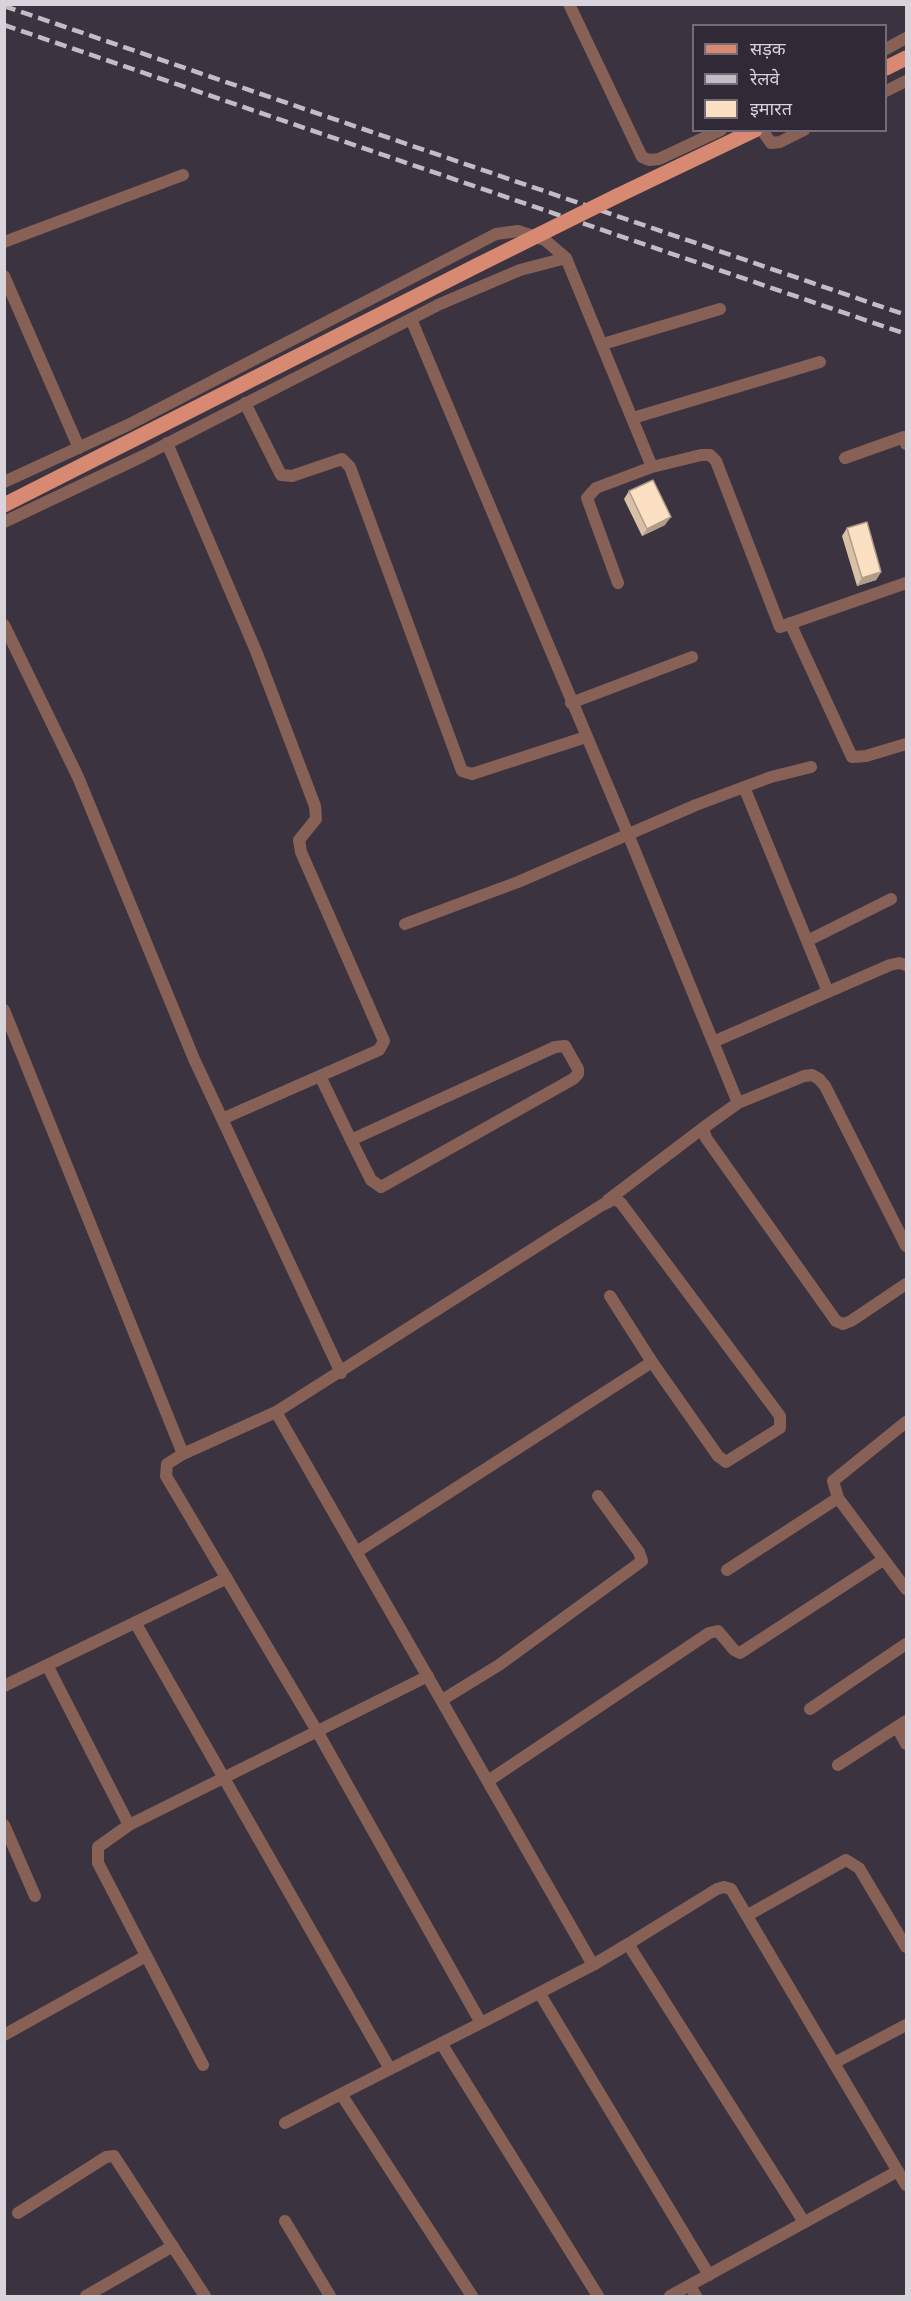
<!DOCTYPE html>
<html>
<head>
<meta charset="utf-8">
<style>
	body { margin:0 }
	#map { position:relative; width:911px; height:2301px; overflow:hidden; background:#3b333f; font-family:Lora,"Noto Sans Devanagari",serif }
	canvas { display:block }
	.frame { position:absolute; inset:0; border:6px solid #d9d4db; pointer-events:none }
	.legend { position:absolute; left:692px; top:24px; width:195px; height:108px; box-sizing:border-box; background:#312935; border:2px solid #746d77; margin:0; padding:8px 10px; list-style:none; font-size:18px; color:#d9d4db }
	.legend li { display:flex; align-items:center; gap:12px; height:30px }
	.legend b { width:30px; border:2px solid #746d77 }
</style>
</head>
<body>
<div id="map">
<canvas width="911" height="2301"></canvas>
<div class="frame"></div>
<ul class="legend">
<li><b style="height:8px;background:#d78972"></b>सड़क</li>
<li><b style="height:8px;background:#c2bcc4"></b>रेलवे</li>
<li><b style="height:16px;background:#fbe0c3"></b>इमारत</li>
</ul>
</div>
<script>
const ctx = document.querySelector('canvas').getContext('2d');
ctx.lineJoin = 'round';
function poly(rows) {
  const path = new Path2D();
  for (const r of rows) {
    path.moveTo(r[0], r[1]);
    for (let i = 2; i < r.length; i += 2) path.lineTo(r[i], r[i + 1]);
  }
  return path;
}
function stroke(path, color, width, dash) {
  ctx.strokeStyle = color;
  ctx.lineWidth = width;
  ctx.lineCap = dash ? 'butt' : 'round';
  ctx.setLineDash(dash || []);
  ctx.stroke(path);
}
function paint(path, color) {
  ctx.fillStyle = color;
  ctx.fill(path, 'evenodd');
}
stroke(poly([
	[569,4,642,157,649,160,659,159,721,130],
	[886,49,906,38],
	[886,91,906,81],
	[762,130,771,143,780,142,804,130],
	[4,242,183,175],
	[4,276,79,448],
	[411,319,628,834,738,1103],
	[603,344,720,309],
	[245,403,281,475,292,476,342,459,350,467,462,771,472,774,586,737],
	[633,418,820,362],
	[167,443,256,651,315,806,316,819,299,840,301,852,384,1041,379,1050,222,1119],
	[845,458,904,437,906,444],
	[4,482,128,425,496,234,518,231,545,240,566,258,652,467,701,455,710,455,716,461,780,627,906,583],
	[4,522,143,456,440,304,520,270,566,258],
	[618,583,587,498,596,488,652,467],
	[790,623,852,757,866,756,906,744],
	[4,625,78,777,194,1059,341,1373],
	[571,703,692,657],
	[744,787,828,992],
	[405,924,518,882,696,805,771,777,811,767],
	[807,941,891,899],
	[4,1010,183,1454],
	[713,1042,890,965,899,963,906,965],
	[320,1076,351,1140,371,1180,381,1187,573,1079,578,1074,578,1069,565,1046,555,1047,351,1140],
	[608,1200,703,1128],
	[906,1246,825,1086,819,1079,812,1075,804,1076,738,1103,703,1128,706,1138,836,1321,843,1324,851,1321,906,1284],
	[610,1296,652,1362],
	[276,1412,593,1965],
	[906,1422,833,1481,838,1498,906,1589],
	[727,1570,838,1498],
	[136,1624,390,2069],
	[47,1665,129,1825,98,1847,98,1863,203,2065],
	[4,1686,227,1578],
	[442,1700,499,1665,642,1561,639,1552,598,1496],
	[810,1709,906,1644],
	[897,1727,906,1744],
	[838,1765,906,1721],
	[488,1781,709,1633,718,1631,734,1650,740,1653,883,1560],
	[4,1825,35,1896],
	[129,1825,428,1676],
	[748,1915,846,1860,859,1868,906,1947],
	[628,1944,717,1889,724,1887,731,1889,906,2185],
	[540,1994,709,2275],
	[481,2023,593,1965,628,1944,804,2222],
	[4,2035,146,1956],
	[441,2043,598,2296],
	[834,2063,906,2025],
	[341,2094,481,2023,317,1731,166,1476,167,1464,183,1454,276,1412,602,1205,615,1199,621,1203,780,1416,780,1428,726,1462,718,1456,652,1362,358,1551],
	[285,2123,341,2094,472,2296],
	[18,2213,106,2157,114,2156,205,2296],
	[285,2221,330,2296],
	[690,2286,696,2296],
	[86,2296,173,2246],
	[670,2296,898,2171]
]), '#886156', 12);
stroke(poly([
	[886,68,906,58],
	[617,196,755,130],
	[4,505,480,264]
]), '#d78972', 15);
stroke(poly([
	[4,6,906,315],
	[4,25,906,334]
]), '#c2bcc4', 4.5, [12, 6]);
stroke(poly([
	[480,264,617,196]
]), '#d78972', 15);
paint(poly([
	[629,491,665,525,642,536,624,499],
	[847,528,881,572,876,580,857,586,842,536]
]), '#d8c1a8');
paint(poly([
	[671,517,665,525,642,536,647,529],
	[881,572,876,580,857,586,862,578]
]), '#b09d88');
const building = poly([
	[653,480,671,517,647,529,629,491,653,480],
	[867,522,881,572,862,578,847,528,867,522]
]);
paint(building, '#fbe0c3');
stroke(building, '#b09d88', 1.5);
</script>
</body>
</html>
